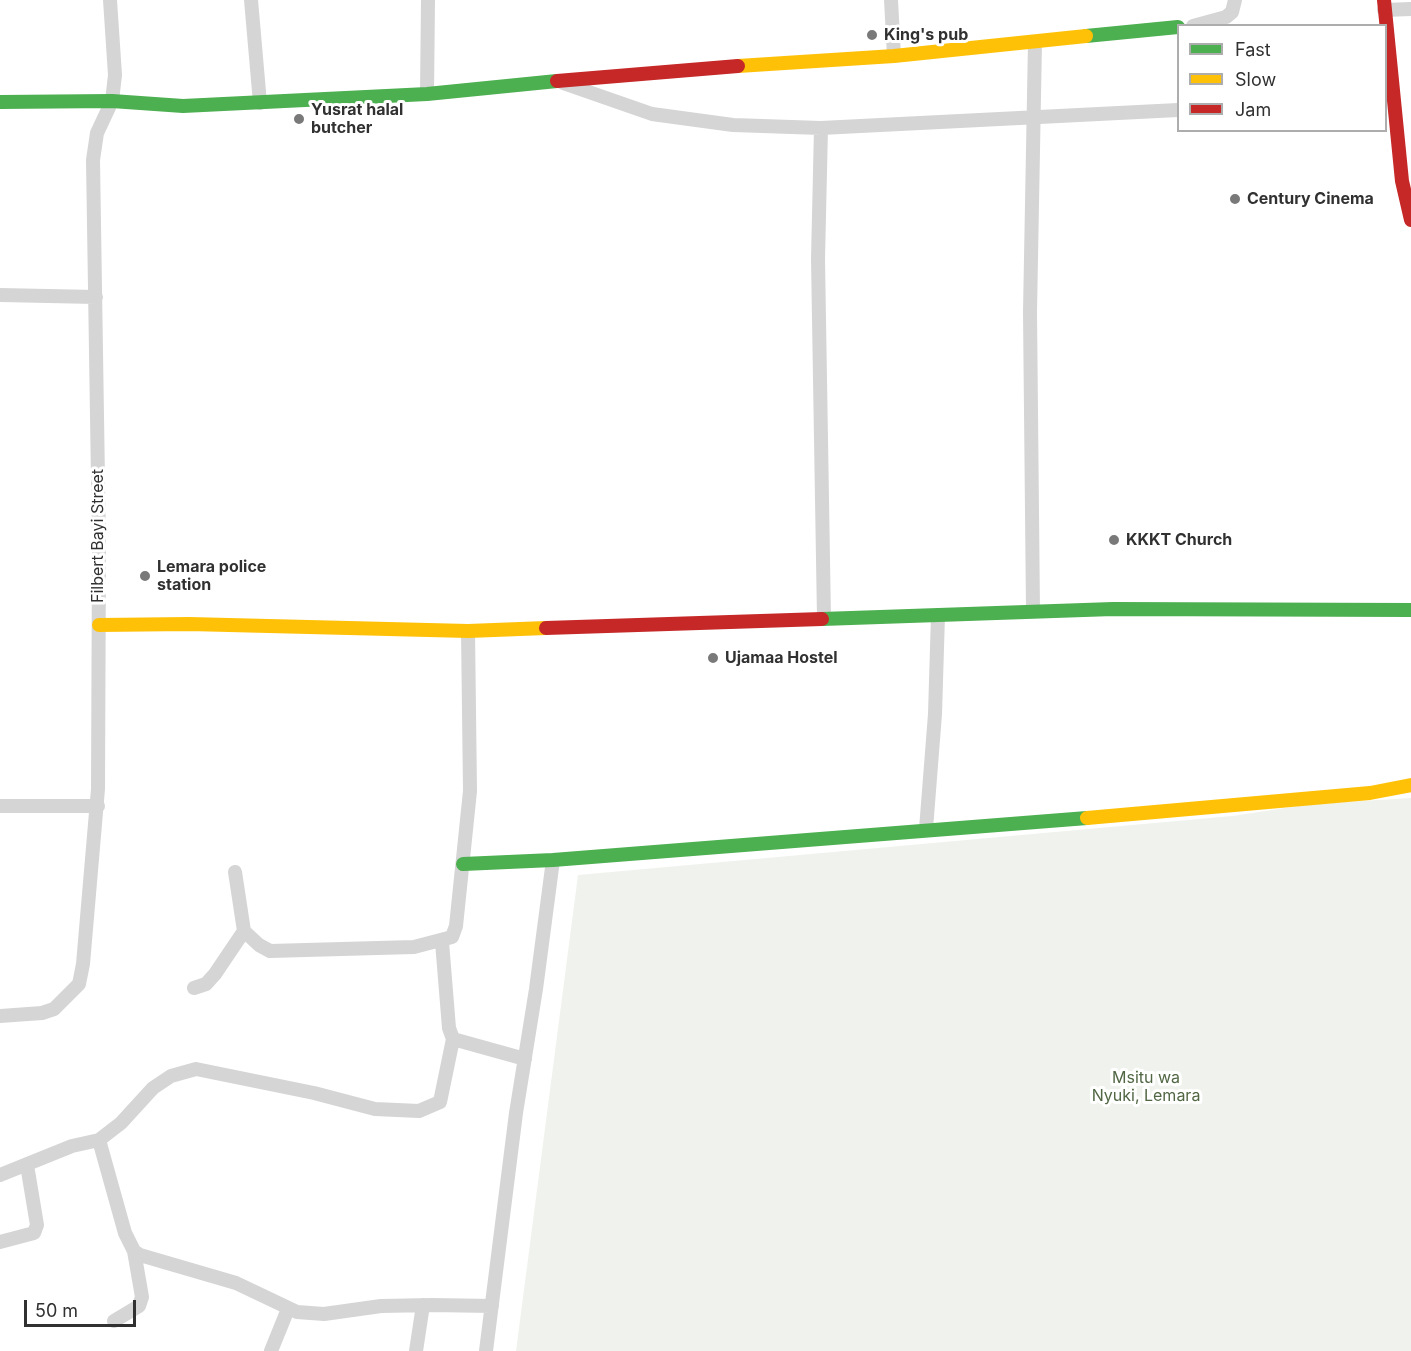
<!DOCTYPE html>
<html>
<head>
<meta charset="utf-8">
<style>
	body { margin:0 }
	#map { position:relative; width:1411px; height:1351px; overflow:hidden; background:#fff; font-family:Inter,sans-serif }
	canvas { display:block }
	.legend { position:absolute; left:1177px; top:24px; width:210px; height:108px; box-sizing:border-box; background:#fff; border:2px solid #adadad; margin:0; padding:8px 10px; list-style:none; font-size:18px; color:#313131 }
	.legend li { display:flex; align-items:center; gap:12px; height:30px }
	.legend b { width:30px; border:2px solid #adadad }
	.scale { position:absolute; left:24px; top:1300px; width:112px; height:27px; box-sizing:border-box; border:3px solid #313131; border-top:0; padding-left:8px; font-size:18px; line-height:21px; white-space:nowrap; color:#313131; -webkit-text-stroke:4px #fff; paint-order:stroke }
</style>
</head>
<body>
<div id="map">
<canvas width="1411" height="1351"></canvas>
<ul class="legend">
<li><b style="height:8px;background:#4caf50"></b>Fast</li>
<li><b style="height:8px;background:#ffc107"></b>Slow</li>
<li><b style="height:8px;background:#c62828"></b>Jam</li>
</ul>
<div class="scale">50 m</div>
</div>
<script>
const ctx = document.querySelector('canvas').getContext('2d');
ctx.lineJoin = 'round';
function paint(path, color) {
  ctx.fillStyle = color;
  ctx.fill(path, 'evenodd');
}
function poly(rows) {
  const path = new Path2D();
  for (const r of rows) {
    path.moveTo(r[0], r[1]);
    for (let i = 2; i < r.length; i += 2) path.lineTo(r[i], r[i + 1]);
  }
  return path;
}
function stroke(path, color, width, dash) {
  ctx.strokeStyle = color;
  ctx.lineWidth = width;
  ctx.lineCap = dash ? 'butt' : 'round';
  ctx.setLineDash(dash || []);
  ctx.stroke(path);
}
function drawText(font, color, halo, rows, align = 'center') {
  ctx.font = font + ' Inter,sans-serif';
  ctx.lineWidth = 6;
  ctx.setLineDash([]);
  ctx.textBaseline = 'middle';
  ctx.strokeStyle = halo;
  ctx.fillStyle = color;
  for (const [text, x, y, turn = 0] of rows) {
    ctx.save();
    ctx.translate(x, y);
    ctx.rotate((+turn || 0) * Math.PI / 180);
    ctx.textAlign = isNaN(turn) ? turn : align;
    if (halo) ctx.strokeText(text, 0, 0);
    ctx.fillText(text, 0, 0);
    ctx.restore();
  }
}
paint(poly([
	[1411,798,1411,1351,516,1351,578,875,1232,816,1312,804]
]), '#f0f3ed');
stroke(poly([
	[251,0,260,103],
	[891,0,894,56],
	[1384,10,1411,9],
	[1193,26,1226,17,1232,12,1235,0],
	[563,83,652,114,733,125,821,128,1178,110],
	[427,94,428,0],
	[821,128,818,259,824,619],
	[0,295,96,297],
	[1033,611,1030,312,1035,42],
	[0,806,98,806],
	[926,829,935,714,938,615],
	[235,872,244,931,259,945,270,951,414,947,452,937,456,926,470,791,468,631],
	[442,942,449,1028,453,1039,525,1059],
	[194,988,206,984,215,974,244,931],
	[0,1016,42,1013,54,1009,79,984,83,964,98,789,99,544,93,160,97,133,112,101,115,75,110,0],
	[99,1140,125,1233,134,1251,140,1255,236,1283,297,1312,324,1314,381,1306,432,1305,492,1306],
	[0,1175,72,1146,99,1140,121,1123,153,1088,171,1076,196,1069,314,1093,375,1109,419,1111,440,1102,453,1039],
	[0,1242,34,1233,37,1225,27,1165],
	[114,1321,139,1306,142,1297,134,1251],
	[271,1351,288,1309],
	[416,1351,423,1305],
	[486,1351,516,1113,536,989,553,860]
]), '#d5d5d5', 14);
stroke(poly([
	[1086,36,1178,27],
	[0,102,112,101,183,106,427,94,557,81],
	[822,619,1113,609,1411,610],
	[463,864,553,860,1087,818]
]), '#4caf50', 14);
stroke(poly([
	[738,66,894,56,1086,36],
	[99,625,189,624,468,631,546,628],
	[1087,818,1370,793,1411,785]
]), '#ffc107', 14);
stroke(poly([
	[1384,0,1402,181,1411,220],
	[557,81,738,66],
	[546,628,822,619]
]), '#c62828', 14);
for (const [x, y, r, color] of [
	[872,35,6,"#797979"],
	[299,119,6,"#797979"],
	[1235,199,6,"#797979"],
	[1114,540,6,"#797979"],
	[145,576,6,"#797979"],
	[713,658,6,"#797979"]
]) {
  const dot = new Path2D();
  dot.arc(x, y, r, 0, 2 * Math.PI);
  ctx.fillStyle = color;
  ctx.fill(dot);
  stroke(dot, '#fff', 2);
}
drawText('bold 16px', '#313131', '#fff', [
	["King's pub",884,35],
	["Yusrat halal",311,110],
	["butcher",311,128],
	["Century Cinema",1247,199],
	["KKKT Church",1126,540],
	["Lemara police",157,567],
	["station",157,585],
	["Ujamaa Hostel",725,658]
], 'left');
drawText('16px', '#313131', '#fff', [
	["Filbert Bayi Street",98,536,-90]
]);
drawText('16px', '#516743', '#fff', [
	["Msitu wa",1146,1078],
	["Nyuki, Lemara",1146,1096]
]);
</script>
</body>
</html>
